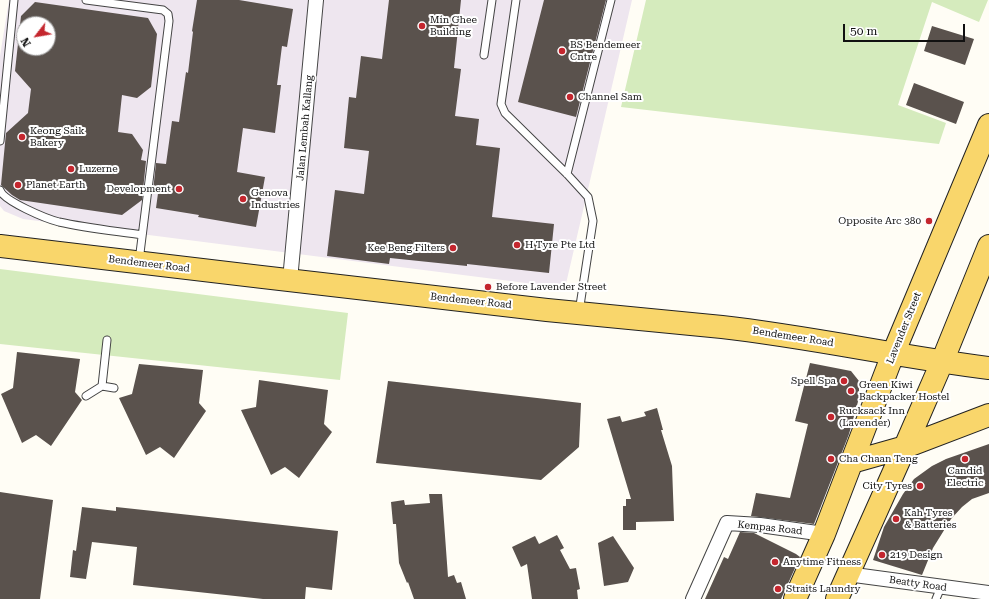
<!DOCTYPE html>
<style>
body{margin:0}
#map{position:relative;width:989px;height:599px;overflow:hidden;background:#fffdf5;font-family:"Roboto Serif",serif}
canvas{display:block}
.north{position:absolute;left:16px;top:16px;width:40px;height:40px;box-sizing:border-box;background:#fff;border:1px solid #a0a0a0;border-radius:50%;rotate:239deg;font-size:11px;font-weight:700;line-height:16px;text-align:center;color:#111}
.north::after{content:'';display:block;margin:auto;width:14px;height:18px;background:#c4262e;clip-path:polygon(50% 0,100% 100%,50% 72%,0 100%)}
.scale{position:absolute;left:843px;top:24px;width:122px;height:18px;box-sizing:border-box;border:2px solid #111;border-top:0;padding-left:5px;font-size:12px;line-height:14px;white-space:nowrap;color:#111;-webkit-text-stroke:3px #fff;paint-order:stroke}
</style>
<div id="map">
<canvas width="989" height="599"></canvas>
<div class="north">N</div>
<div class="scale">50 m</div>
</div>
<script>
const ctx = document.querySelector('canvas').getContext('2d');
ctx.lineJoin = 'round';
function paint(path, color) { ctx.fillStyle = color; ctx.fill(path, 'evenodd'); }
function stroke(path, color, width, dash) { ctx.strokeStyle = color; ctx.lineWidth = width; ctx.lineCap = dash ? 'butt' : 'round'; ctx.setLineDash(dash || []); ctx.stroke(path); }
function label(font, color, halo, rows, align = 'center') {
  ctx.font = font + ' "Roboto Serif",serif'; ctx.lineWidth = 4; ctx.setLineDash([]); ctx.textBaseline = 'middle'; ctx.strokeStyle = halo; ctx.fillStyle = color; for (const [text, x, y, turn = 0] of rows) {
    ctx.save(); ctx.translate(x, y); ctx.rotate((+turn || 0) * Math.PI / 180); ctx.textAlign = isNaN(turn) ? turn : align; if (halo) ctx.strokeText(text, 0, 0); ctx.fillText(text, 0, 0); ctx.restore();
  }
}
paint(new Path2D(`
 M9,0H632L565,288L23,219L4,211L0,206V56ZM24,24H48V48H24Z`), '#eee6ef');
paint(new Path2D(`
 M646,0H988L979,22L932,2L898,105L946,123L939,144L621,107Z
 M0,269L348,313L340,380L0,344Z`), '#d5ebbd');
paint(new Path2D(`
 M197,0H239L293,9L287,47L282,46L277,85H281L275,133L243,128L237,172L265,177L256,227L198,217L199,215L156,208L159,186L153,191L156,163L166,164L172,121L179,122L186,72L188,73L193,32L192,31Z
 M389,0H461L454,68L461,69L455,116L479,119L476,145L500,148L492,217L554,224L549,273L467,264V266L390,258L389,264L327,256L335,190L364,194L369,151L344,148L349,97L356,98L361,56L382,59Z
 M544,0H606L576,117L518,102Z
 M35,2L148,18L157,34L151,87L137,98L122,95L118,132L132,134L143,150L141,160L146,161L142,200L122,215L20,200L12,195L1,185L6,133L28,113L31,89L15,71L21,16ZM24,24H48V48H24Z
 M932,26L974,39L965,65L924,51Z
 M914,83L964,102L956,124L906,105Z
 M17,352L80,359L75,392L82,400L51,446L36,435L22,443L1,394L13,388Z
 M810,363L851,371L859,381V398L849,434L814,524L751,516L756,493L790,498L808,424L795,421Z
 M139,364L203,370L199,403L206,411L174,458L160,447L146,455L119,398L132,394Z
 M259,380L328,390L324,424L332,432L299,478L285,467L271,475L241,410L256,407Z
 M388,381L581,403L579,447L541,480L376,463Z
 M657,408L663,430H661L672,466L674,521L636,522V530H623V506H626V499H631L607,419L620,416L622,422L646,416L644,412Z
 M989,444V493L972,499L962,507L951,519L933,548L922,575L873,560L884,527L903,494L914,479L932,466L946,459Z
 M0,492L53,500L40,599H0Z
 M429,494H442L448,577L454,575L457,583L461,582L466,599H414L408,582L407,583L399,563L396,524H393L391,502L404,500L405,505L430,503Z
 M82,507L116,511V507L338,531L332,590L306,587L305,599H263L133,585L137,547L92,542L86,579L70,577L73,550L76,551Z
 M740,532L754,533L796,554L800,557L781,599H705L724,557L728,559Z
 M557,535L564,548L560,550L570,569L576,568L580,589L577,590L578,599H532L527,564L521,567L512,547L535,536L539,544Z
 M613,536L634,568L628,582L604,586L598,543Z`), '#5a524d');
const service = new Path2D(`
 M86,0L163,10L168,14L169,21L139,261
 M516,0L501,104L505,113L567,174L588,197L593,221L579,312
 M484,55L492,0
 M0,141L14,0
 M567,174L611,0
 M0,190C3,201 47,219 59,222C86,228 115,231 142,235
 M102,386L114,388
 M86,396L102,386L107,340
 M936,599L941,587`);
const minor = new Path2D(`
 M290,280L316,0
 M847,574L989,593
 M693,599L727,523L760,525L824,534`);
const primary = new Path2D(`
 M0,246C182,267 365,290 547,310C605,316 664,321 722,327C811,337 900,357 989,368
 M852,462L905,447L989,415
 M795,599L824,534L893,354L989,125
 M837,599L905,447L942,362L989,246`);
stroke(service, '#444', 9);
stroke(minor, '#444', 16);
stroke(primary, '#222', 24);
stroke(service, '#fff', 7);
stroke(minor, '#fff', 14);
stroke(primary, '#f9d66b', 22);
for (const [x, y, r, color] of [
 [422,26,4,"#c4262e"],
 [562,51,4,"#c4262e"],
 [570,97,4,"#c4262e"],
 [22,137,4,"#c4262e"],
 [71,169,4,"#c4262e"],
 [18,185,4,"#c4262e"],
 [179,189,4,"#c4262e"],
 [243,199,4,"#c4262e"],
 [929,221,4,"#c4262e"],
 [517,245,4,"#c4262e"],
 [453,248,4,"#c4262e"],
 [488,287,4,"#c4262e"],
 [844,381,4,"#c4262e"],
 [851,391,4,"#c4262e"],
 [831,417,4,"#c4262e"],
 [831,459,4,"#c4262e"],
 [965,459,4,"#c4262e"],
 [920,486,4,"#c4262e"],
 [896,519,4,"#c4262e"],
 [882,555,4,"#c4262e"],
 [775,562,4,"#c4262e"],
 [778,589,4,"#c4262e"]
]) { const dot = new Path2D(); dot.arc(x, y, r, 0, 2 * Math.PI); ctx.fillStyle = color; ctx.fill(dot); stroke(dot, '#fff', 1.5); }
label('10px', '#111', '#fff', [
 ["Min Ghee",430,20],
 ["Building",430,32],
 ["BS Bendemeer",570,45],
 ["Cntre",570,57],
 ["Channel Sam",578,97],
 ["Keong Saik",30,131],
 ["Bakery",30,143],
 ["Luzerne",79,169],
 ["Planet Earth",26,185],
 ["Development",171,189,"right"],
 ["Genova",251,193],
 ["Industries",251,205],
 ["Opposite Arc 380",921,221,"right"],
 ["H Tyre Pte Ltd",525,245],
 ["Kee Beng Filters",445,248,"right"],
 ["Before Lavender Street",496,287],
 ["Spell Spa",836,381,"right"],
 ["Green Kiwi",859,385],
 ["Backpacker Hostel",859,397],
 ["Rucksack Inn",839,411],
 ["(Lavender)",839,423],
 ["Cha Chaan Teng",839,459],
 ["Candid",965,471,"center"],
 ["Electric",965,483,"center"],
 ["City Tyres",912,486,"right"],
 ["Kah Tyres",904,513],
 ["& Batteries",904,525],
 ["219 Design",890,555],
 ["Anytime Fitness",783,562],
 ["Straits Laundry",786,589]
], 'left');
label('10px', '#111', '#fff', [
 ["Jalan Lembah Kallang",305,128,-85],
 ["Bendemeer Road",149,264,7],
 ["Bendemeer Road",471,301,6],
 ["Lavender Street",904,328,-68],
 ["Bendemeer Road",793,337,9],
 ["Kempas Road",770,528,6],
 ["Beatty Road",918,584,8]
]);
</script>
